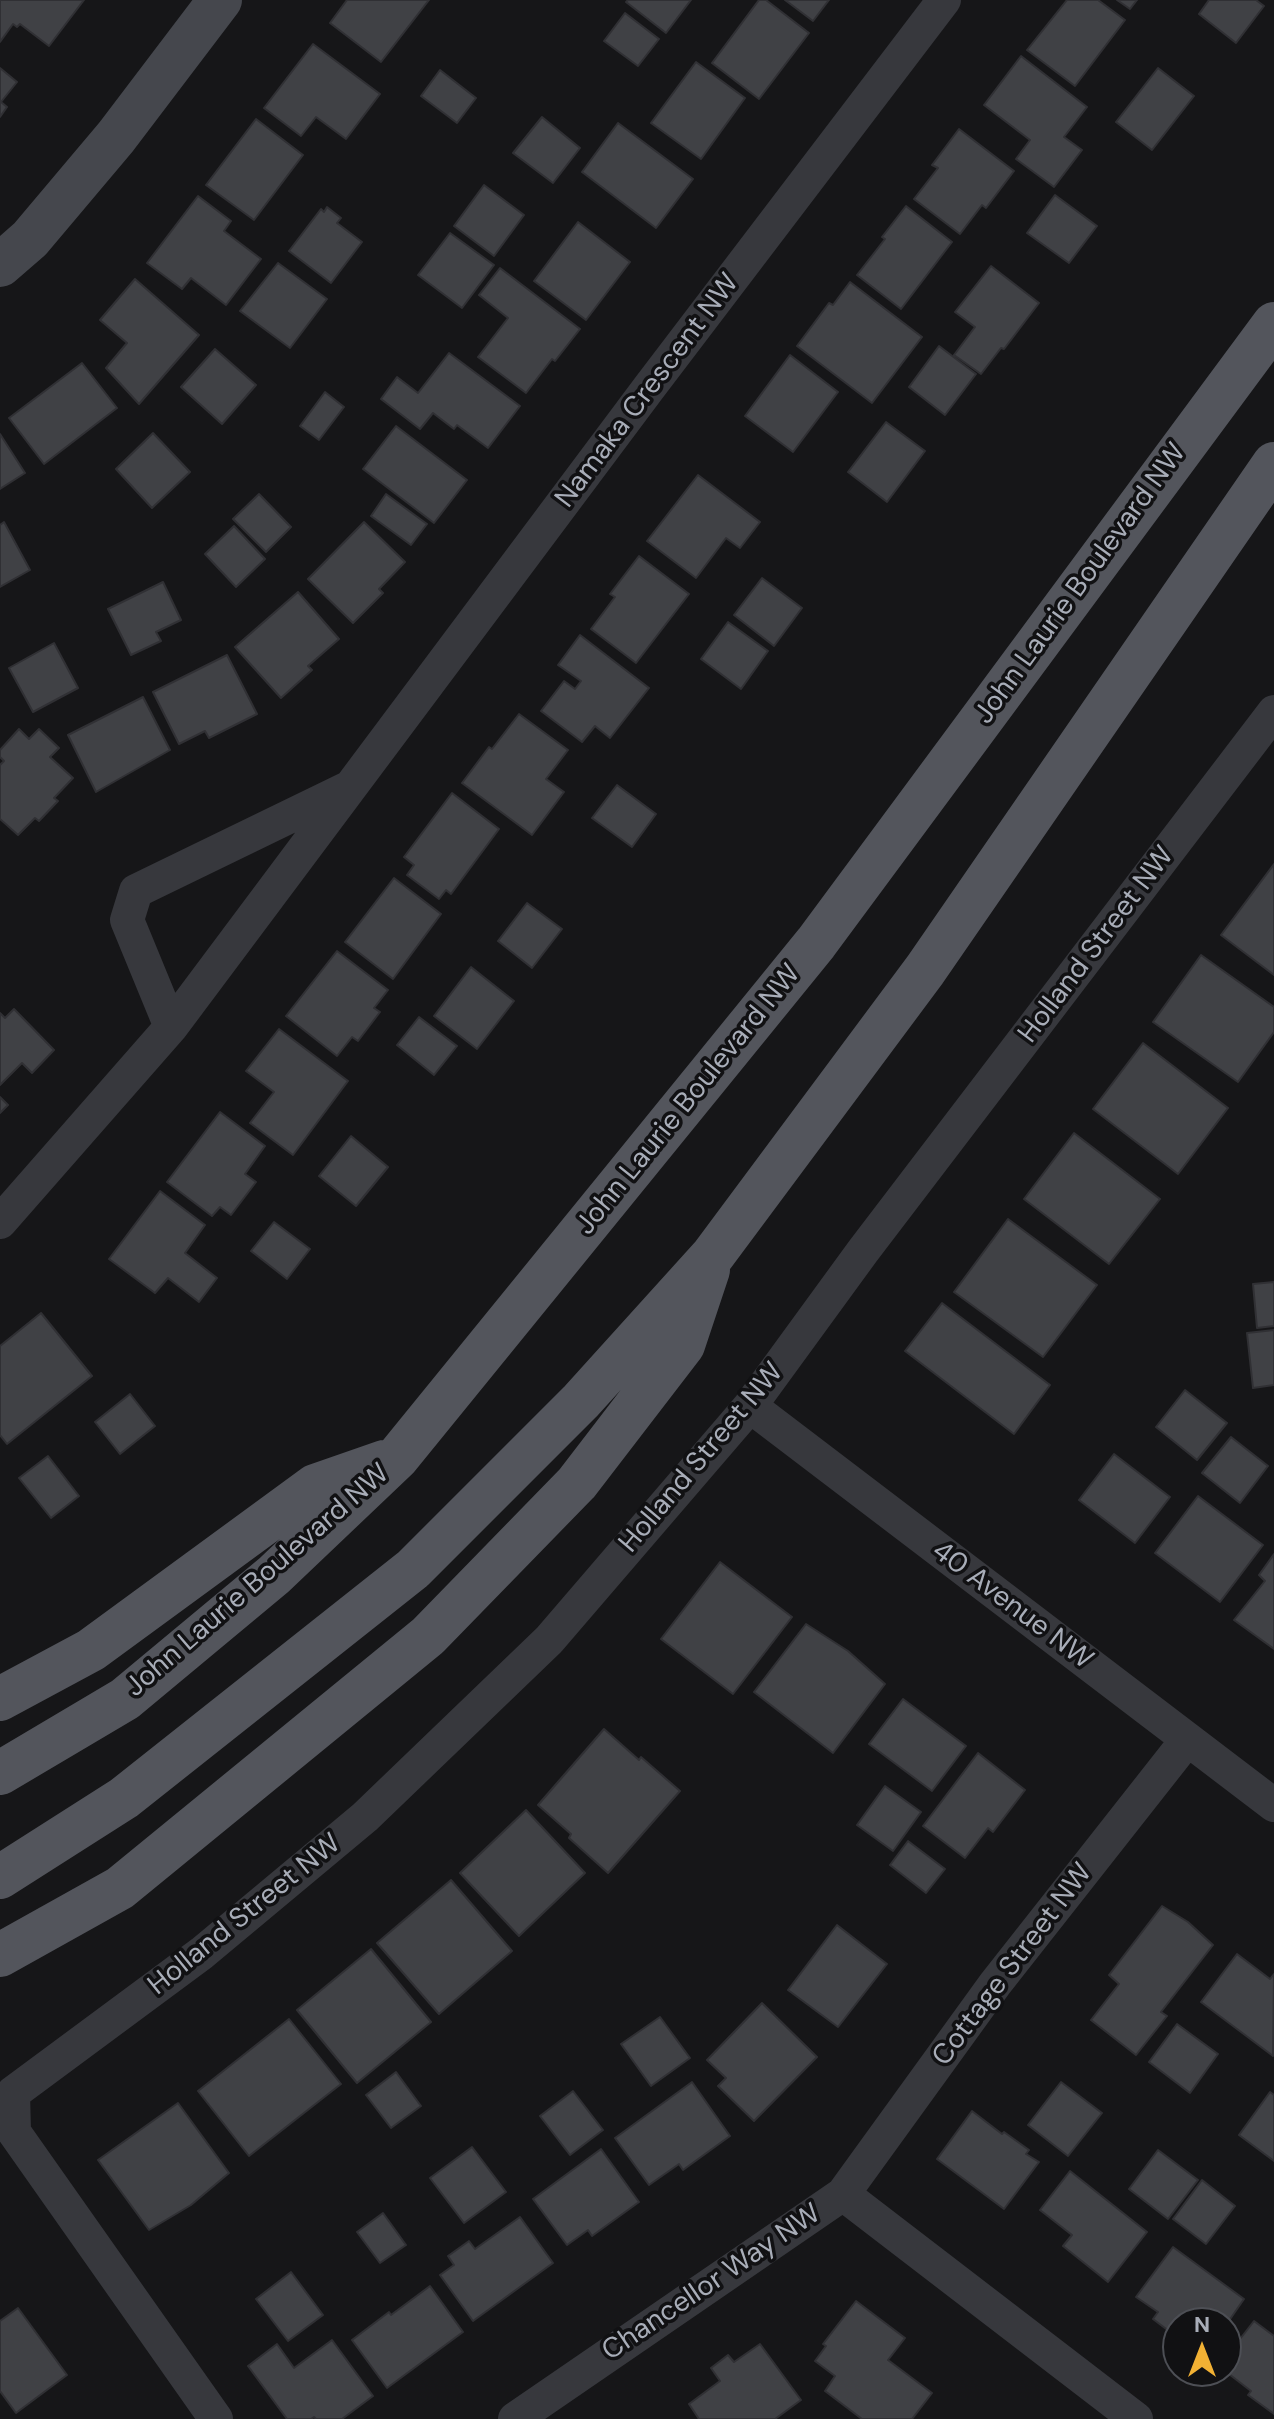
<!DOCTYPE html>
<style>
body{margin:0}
#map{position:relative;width:1274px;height:2419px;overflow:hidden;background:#161618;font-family:"DM Sans",sans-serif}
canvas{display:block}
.north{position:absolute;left:1162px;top:2307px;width:80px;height:80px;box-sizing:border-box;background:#111113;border:2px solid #4d4f55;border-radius:50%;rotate:0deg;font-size:22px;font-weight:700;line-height:32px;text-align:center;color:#a8adb8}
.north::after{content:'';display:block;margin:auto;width:28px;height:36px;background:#f2b134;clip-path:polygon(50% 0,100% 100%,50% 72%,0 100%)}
</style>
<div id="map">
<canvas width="1274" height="2419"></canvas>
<div class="north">N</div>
</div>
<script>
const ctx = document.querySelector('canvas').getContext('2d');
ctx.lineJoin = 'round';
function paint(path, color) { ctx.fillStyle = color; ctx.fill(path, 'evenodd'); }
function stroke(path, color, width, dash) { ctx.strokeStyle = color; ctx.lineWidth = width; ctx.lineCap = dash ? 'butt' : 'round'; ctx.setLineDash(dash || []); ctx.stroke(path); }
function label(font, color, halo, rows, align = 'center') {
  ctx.font = font + ' "DM Sans",sans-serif'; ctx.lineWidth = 7; ctx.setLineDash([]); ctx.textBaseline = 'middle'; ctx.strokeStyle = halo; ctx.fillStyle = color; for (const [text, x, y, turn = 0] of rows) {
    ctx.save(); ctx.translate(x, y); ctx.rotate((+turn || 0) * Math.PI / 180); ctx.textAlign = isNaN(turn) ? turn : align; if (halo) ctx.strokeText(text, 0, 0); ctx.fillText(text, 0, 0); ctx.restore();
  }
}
const building = new Path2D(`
 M0,0H84L49,46L20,24L17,27L13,24L0,42Z
 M347,0H429L381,62L330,23Z
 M628,0H691L666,33L626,2Z
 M759,0H766L809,33L759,99L712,63Z
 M785,0H829L813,21Z
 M1067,0H1098L1125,20L1075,86L1027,50Z
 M1117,0H1137L1130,9Z
 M1209,0H1256L1264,6L1236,43L1199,14Z
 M625,13L659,39L638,66L604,41Z
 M313,44L380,94L346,139L316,117L301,136L264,108Z
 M1021,56L1087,107L1064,137L1082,150L1054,187L1016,159L1030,140L984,105Z
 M696,62L745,98L701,159L651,123Z
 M0,68L17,82L1,102L7,107L0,117Z
 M1158,68L1194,96L1152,150L1116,122Z
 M440,70L476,98L457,123L421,96Z
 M542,117L580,148L553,183L513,153Z
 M256,119L303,155L254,220L206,185Z
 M618,123L693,179L656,228L582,172Z
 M959,129L1014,171L986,208L982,205L960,234L914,199L938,168L932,165Z
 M484,185L524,215L494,256L454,226Z
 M1055,195L1097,226L1069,263L1027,233Z
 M198,196L231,221L224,231L261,259L226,305L191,278L182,289L147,263Z
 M906,206L952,242L901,309L857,275L885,239L882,237Z
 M327,207L341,218L337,223L362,242L331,283L289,251L321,209L324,212Z
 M578,222L630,262L586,320L534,281Z
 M450,233L494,265L462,308L418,275Z
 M278,263L327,299L290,348L240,311Z
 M991,266L1039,303L1004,349L1001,348L981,374L954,355L975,327L955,312Z
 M500,268L580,329L555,361L552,359L526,393L478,357L508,318L479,295Z
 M135,279L199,335L139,404L106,368L127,343L100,320Z
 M850,282L922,337L872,403L797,346L829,303L833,305Z
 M939,346L976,374L945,415L909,387Z
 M215,349L256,385L222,424L181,387Z
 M449,353L520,406L488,448L457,425L454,429L433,413L420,429L381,399L397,377L418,393Z
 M790,355L838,392L793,452L745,416Z
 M82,363L117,408L44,464L9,418Z
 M325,392L344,407L319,440L300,426Z
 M886,422L925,451L887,502L848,472Z
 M396,426L467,480L434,523L363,469Z
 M153,433L190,472L152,508L116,469Z
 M0,434L25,473L0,489Z
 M698,475L760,522L740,548L726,538L696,578L647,541Z
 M259,494L291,527L266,552L233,519Z
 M386,494L427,524L411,545L371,516Z
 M4,522L30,570L0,587V525Z
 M364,522L405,562L379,589L383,593L353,623L308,579Z
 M234,526L265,559L236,587L205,554Z
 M639,556L689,594L636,663L591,629L615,597L610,594Z
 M762,578L802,608L774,646L734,615Z
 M163,582L181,620L156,632L161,641L131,655L108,609Z
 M298,592L339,639L308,666L312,670L281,698L235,647Z
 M728,622L768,651L741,689L701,659Z
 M580,635L649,688L610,738L595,726L582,742L541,711L564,681L575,689L581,681L558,665Z
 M54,643L78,688L33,712L9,668Z
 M227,655L257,714L209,738L205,731L179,744L153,692Z
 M143,697L170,750L96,792L68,735Z
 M519,714L568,750L546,779L564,792L532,835L462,783L489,747L492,749Z
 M19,729L29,739L39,729L59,748L50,757L73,778L54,798L58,801L39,821L35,818L18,835L0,819V765L4,761L0,757V750Z
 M617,785L656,814L632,847L592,818Z
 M452,793L499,829L451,894L446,890L439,899L407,875L414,865L404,857Z
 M1274,864V975L1221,935Z
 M394,878L441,914L393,979L345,942Z
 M527,903L562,929L532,968L498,941Z
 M337,951L388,990L374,1008L380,1012L358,1041L352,1037L337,1056L286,1016Z
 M1201,955L1274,1007V1032L1238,1082L1153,1022Z
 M471,967L514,1001L477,1049L434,1016Z
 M14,1009L54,1050L32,1073L22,1063L0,1085V1013L5,1018Z
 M419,1017L457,1046L434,1075L397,1045Z
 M279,1029L348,1081L293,1155L250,1123L274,1092L246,1071Z
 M1143,1043L1228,1108L1178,1174L1093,1109Z
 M0,1097L8,1105L0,1113Z
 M220,1112L265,1146L245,1174L256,1182L231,1215L220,1207L212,1216L167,1182Z
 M1074,1133L1160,1199L1109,1264L1024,1199Z
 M351,1136L388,1167L356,1206L319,1176Z
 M160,1191L205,1225L185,1253L217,1278L199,1302L168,1278L155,1293L109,1259Z
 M1008,1219L1097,1285L1043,1357L954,1292Z
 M274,1222L310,1249L287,1279L251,1251Z
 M1274,1282V1326L1257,1328L1253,1284Z
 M942,1303L1050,1385L1014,1434L905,1351Z
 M41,1313L92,1376L7,1444L0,1435V1346Z
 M1274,1330V1385L1253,1388L1247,1333Z
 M1185,1390L1227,1423L1197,1460L1156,1427Z
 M130,1394L155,1426L120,1454L95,1422Z
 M1231,1437L1268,1466L1240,1503L1202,1473Z
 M1114,1454L1170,1497L1135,1543L1079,1500Z
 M48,1456L79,1496L51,1518L19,1478Z
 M1198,1496L1263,1545L1220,1602L1155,1553Z
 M1274,1554V1649L1234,1620L1265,1581L1259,1575Z
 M720,1562L792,1617L733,1694L661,1639Z
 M806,1624L848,1651L885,1684L833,1753L754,1692Z
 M903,1699L966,1746L932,1791L869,1744Z
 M604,1729L639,1760L641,1757L680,1791L608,1873L569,1838L571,1834L538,1805Z
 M978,1753L1025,1790L993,1832L988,1828L965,1858L923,1826Z
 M885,1786L921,1812L893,1851L857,1825Z
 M526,1810L585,1873L519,1936L460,1873Z
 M908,1841L945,1869L926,1893L890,1865Z
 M451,1880L512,1951L439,2014L377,1943Z
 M1162,1906L1188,1922L1213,1945L1161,2012L1167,2016L1136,2055L1091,2020L1119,1984L1109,1975Z
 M837,1925L887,1964L838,2027L788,1990Z
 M371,1949L431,2022L357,2083L297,2010Z
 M1237,1954L1270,1979L1274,1974L1273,2056L1201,2002Z
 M762,2003L817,2057L754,2121L718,2086L726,2078L707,2060Z
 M660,2017L690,2058L651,2086L621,2044Z
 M289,2019L341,2084L249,2156L198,2091Z
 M1177,2024L1218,2054L1190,2093L1149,2062Z
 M396,2072L421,2106L391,2128L366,2095Z
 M692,2082L730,2136L683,2170L679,2164L649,2185L615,2138Z
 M1061,2082L1102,2113L1068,2156L1028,2125Z
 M573,2091L603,2130L570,2155L540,2116Z
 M1270,2092L1274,2095V2161L1239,2135Z
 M178,2103L229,2173L191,2205L149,2230L98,2160Z
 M972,2111L1002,2134L1004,2132L1029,2150L1026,2154L1039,2162L1004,2209L937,2159Z
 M472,2147L506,2192L464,2223L430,2178Z
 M601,2149L639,2202L592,2236L588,2230L567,2245L533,2199Z
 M1158,2150L1198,2180L1168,2219L1129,2189Z
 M1070,2171L1147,2232L1108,2282L1063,2246L1072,2235L1040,2210Z
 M1202,2180L1235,2206L1206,2244L1173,2219Z
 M383,2213L406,2245L380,2263L357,2232Z
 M520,2217L553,2263L473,2321L440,2275L454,2265L448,2256L469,2241L475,2249Z
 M1173,2247L1244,2299L1226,2325L1178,2323V2338L1153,2319L1158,2312L1136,2297Z
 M291,2272L323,2315L288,2341L256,2299Z
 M430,2286L463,2332L387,2388L352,2340L389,2312L391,2315Z
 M856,2301L905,2338L888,2360L932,2393L912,2419H862L825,2391L835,2376L815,2361L826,2346L823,2344Z
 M18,2308L67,2375L16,2413L0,2391V2321Z
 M1254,2321L1274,2336V2414L1248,2395L1251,2391L1225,2371L1226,2357Z
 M332,2340L373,2396L342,2419H316L314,2417L311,2419H287L248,2366L277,2344L294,2368Z
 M760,2344L801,2400L775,2419H699L689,2404L720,2381L711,2368L728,2355L734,2362Z`);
paint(building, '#404145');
stroke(building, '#303034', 2);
stroke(new Path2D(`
 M171,1027L127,920L136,891L346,789
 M0,1222L171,1027L648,389L944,0
 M750,1406L1274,1805
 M843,2194L995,1984L1187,1740
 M216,2419L14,2132L13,2093L202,1953L365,1817L549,1640L750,1406L863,1251L1274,712
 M515,2419L843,2194L1136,2419`), '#37383d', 34);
stroke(new Path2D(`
 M0,265L30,239L116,137L220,0`), '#45474d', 44);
stroke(new Path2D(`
 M0,1699L91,1650L315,1486L384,1462
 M0,1773L125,1699L274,1575L397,1458L816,943L1274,324
 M0,1877L124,1798L413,1569L581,1401L713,1255L925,970L1274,464
 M0,1955L120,1888L428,1636L577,1483L683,1345L708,1270`), '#53555c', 44);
label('28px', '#a8adb8', '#111113', [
 ["Namaka Crescent NW",648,391,-53],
 ["John Laurie Boulevard NW",1081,584,-54],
 ["Holland Street NW",1097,945,-53],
 ["John Laurie Boulevard NW",689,1100,-51],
 ["Holland Street NW",702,1458,-50],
 ["John Laurie Boulevard NW",258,1581,-41],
 ["40 Avenue NW",1012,1606,37],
 ["Holland Street NW",245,1915,-39],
 ["Cottage Street NW",1013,1965,-53],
 ["Chancellor Way NW",712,2283,-34]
]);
</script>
